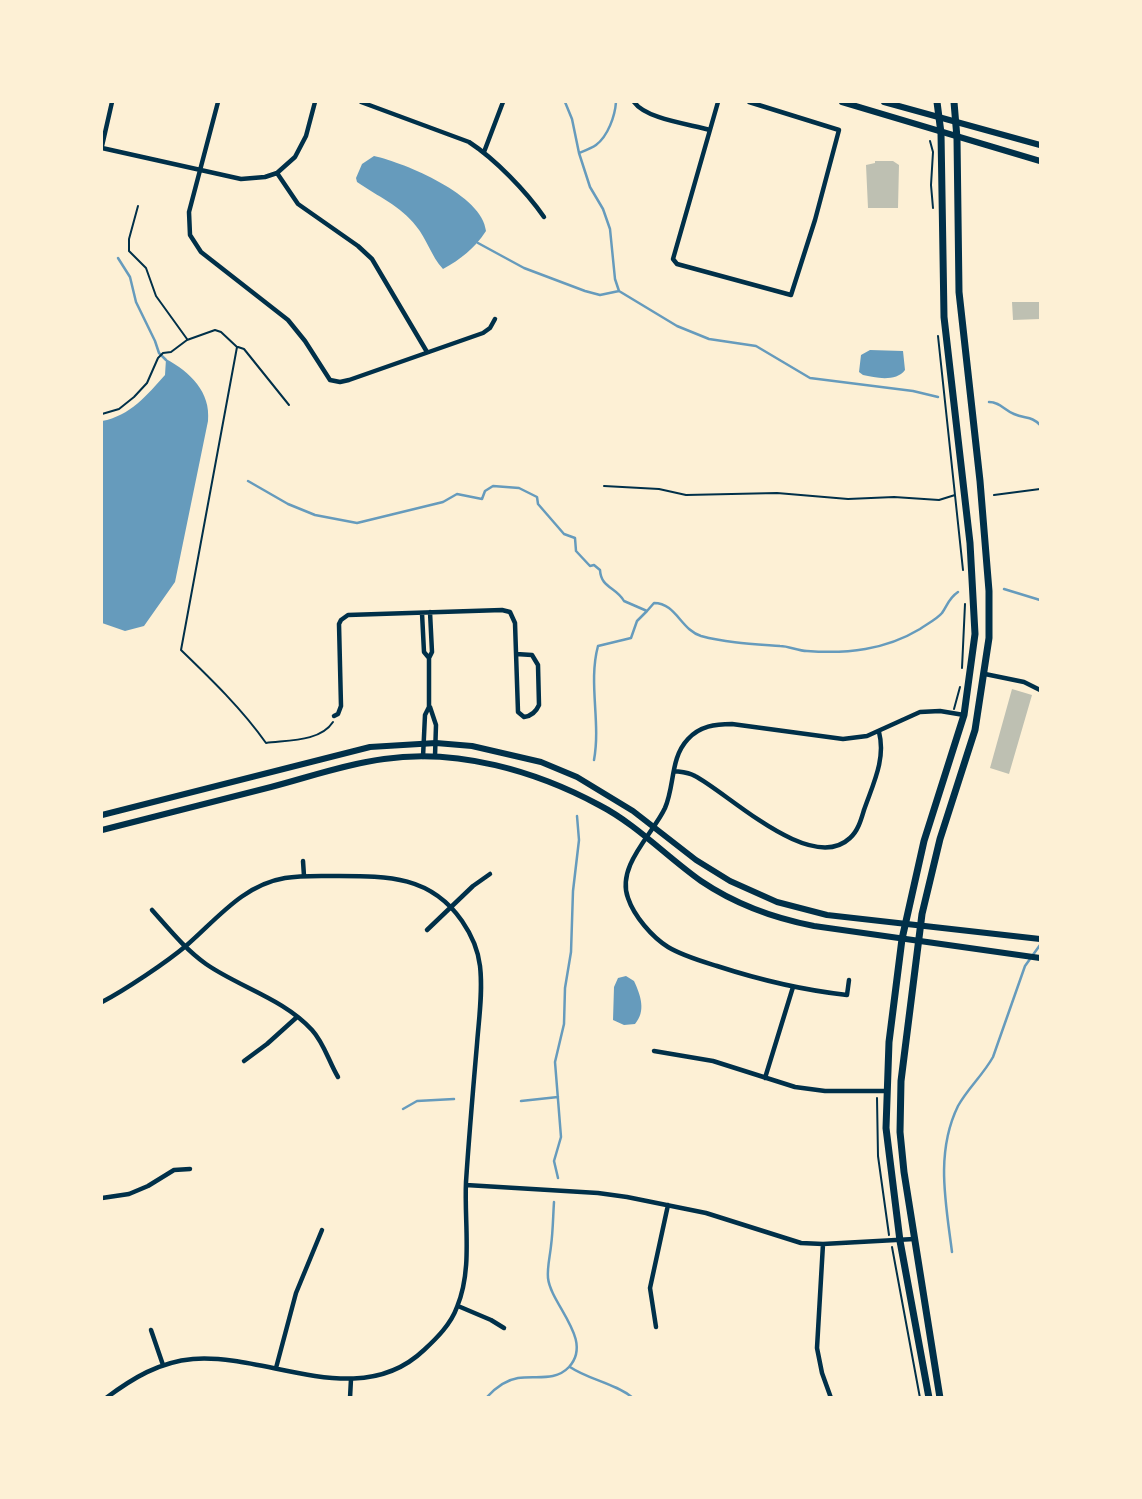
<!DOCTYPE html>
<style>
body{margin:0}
#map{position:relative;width:1142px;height:1499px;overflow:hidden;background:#fdf0d5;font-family:Figtree,sans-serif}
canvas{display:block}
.frame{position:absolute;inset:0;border:103px solid #fdf0d5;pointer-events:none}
</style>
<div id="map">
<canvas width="1142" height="1499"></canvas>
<div class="frame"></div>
</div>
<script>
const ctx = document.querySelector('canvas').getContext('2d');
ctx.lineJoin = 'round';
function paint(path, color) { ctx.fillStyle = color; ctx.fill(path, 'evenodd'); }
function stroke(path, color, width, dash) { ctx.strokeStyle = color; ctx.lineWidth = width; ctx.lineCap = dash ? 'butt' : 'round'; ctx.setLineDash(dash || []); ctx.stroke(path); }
paint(new Path2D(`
 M374,156C405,163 483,195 486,231C474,249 461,259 443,269C431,256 427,239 416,226C401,206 377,196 357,182L356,178L362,164Z
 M870,350L903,351L905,370C896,382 876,378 863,375L859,372L861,355Z
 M166,359C190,372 211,392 208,421L175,582L144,626L125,631L102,623V421C130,416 147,395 165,375Z
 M626,976L634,981C641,996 646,1011 635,1024L624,1025L613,1020L614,987L618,978Z`), '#669bbc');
stroke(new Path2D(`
 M565,102L572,119L579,153L590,187L603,209L610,229L615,279L619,291L677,326L709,339L756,346L810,378L913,391L938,397
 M579,153C584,151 592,148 596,145C608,136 615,116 616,102
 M478,243L524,268L585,291L600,295L619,291
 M118,258L130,277L136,302L155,341L159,353L166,360
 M989,402C1000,402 1004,410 1014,414C1025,419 1032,416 1040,425
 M248,481L288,504L315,515L357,523L443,502L457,494L482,499L485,491L493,486L519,488L537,497L538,504L564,534L575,538L576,551L590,566L594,565L600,570C601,588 616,587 624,601L647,611L654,603C676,603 681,630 701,636C727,643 753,644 780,646C789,646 798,651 807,651C847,654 885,650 920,629C927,624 937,619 942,613C948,604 949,598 958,592
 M1004,589L1040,600
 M594,760C601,722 588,683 598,646L631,638L637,621L647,611
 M521,1101L558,1097
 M403,1109L417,1101L454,1099
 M558,1178L554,1161L561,1137L555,1062L564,1024L565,988L571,952L573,891L579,840L577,816
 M952,1252C946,1204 935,1153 958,1106C968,1088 983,1075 993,1057L1025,966L1040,945
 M570,1367C589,1380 615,1383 633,1398
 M486,1398C495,1388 505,1380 518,1378C535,1375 555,1382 569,1367C594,1340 551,1305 548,1278C547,1268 550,1256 551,1246C553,1231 553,1217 554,1202`), '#669bbc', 2.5);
paint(new Path2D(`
 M875,161H893L899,165L898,208H868L866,165L875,163Z
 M1012,302H1040V319L1013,320Z
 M1012,689L1032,695L1009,774L990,768Z`), '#bec0b2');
stroke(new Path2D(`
 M930,141L933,152L931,185L933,208
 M138,206L129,239V251L146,268L156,296L187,339
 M938,336L963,570
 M238,347L244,349L289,405
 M102,414L119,409L134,397L147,383L158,358L163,353L171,352L187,340L215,330L221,332L237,347L181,650C211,679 242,709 266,743C287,740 320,742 333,722
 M604,486L659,489L686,495L777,493L848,499L894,497L939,500L955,495
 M994,495L1040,489
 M962,668L965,604
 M954,709L960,687
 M877,1098L878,1156L889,1235
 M892,1247L920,1398`), '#003049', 2);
stroke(new Path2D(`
 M218,102L189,212L190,235L201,252L288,320L305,341L330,380L340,382L349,380L483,333L490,328L495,319
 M361,102L469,142C495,159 526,191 544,217
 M634,102C646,119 689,124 710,130
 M718,102L673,259L677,264L791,295L815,220L839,130L749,102
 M102,146L112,102
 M102,148L241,179L265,177L277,173L295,157L306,136L315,102
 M484,152L503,102
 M277,173L298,204L358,246L372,259L427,352
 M422,613L424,652L429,658
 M985,674L1024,682L1040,690
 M430,707L436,725L435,756
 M334,716L338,714L341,706L339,624L341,620L348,615L502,610L510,612L515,623L518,712L524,717C532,716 536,712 539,705L538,665L532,655L516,654
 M423,757L425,715L429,707V658L432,652L430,612
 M674,771C681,772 688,772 695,776C728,793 811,875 850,838C858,831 861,820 864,810C873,784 886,759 879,732
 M303,861L304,876
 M152,910C169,929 185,949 206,964C239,987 284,999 312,1030C324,1043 329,1062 338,1077
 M427,930L473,886L490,874
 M849,980L847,995C802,990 760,980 717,966C701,961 683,956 668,947C652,937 634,916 628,898C616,866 653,834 665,808C675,785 670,758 688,739C700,726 715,724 732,724L843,739L867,736L920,712L940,711L964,715
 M102,1002C125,990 167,962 187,945C217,919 243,885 285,878C302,875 321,876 339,876C388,876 431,876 462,921C471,934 478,949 480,966C483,991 479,1018 477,1044C473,1090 469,1136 466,1182C464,1222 473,1269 457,1307C451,1324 437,1338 424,1350C359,1412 268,1353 193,1359C159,1362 133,1378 106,1398
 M654,1051L713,1061L795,1087L825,1091H886
 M244,1061L267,1044L297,1017
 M765,1078L793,987
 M466,1185L598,1193L627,1197L706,1213L801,1243L823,1244L914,1239
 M102,1198L129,1194L148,1186L174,1170L190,1169
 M823,1244L817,1348L822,1373L831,1398
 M458,1306L491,1320L504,1328
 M656,1327L650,1288L668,1205
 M151,1330L163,1365
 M276,1368L296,1293L322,1230
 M350,1398L351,1379`), '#003049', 4.5);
stroke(new Path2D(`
 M842,102L1040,161
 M884,102L1040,145
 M102,815L370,747L436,743L472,746L541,762L577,777L633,811L696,860L730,881L777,902L827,915L1040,939
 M102,830C158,816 215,801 271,787C309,777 346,764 384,759C457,748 536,771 599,805C636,824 667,857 701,881C735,904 773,918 814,926L1040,958`), '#003049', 6);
stroke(new Path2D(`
 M929,1398L900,1241L886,1128L889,1042L902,939L924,841L964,715L975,634L970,543L944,317L941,133L937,102
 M940,1398L904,1172L900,1132L901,1081L922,914L940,839L975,730L989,638V591L980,481L959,292L957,138L954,102`), '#003049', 7);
</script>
